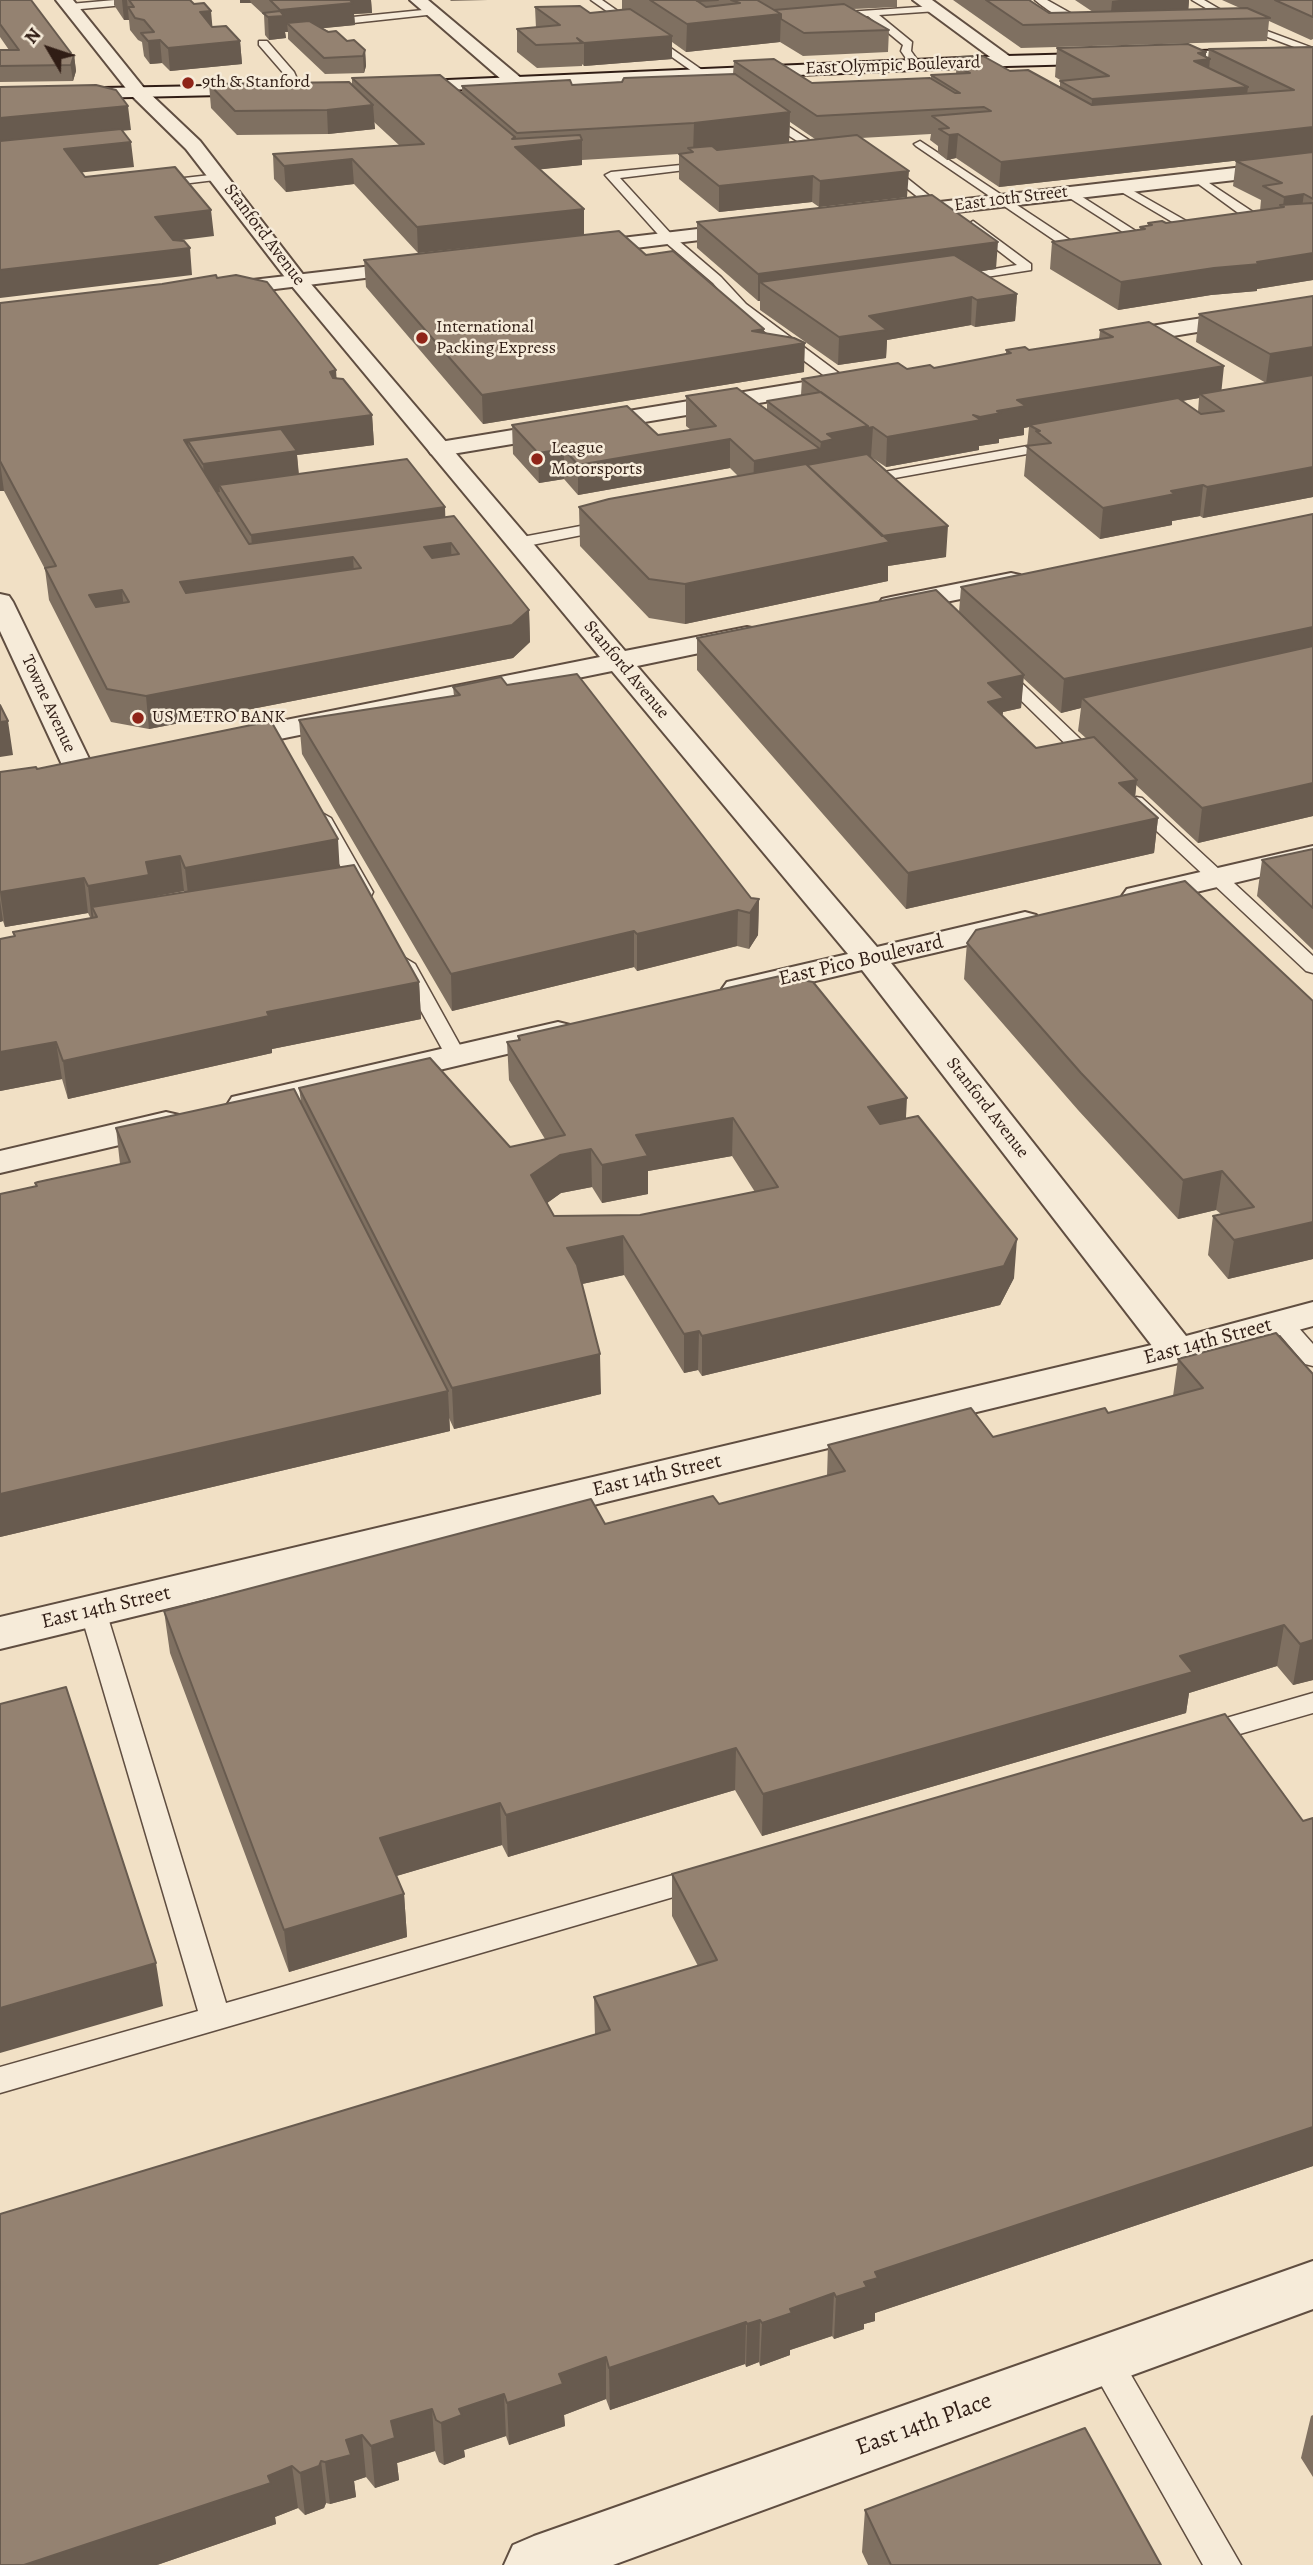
<!DOCTYPE html>
<style>
body{margin:0}
#map{position:relative;width:1313px;height:2565px;overflow:hidden;background:#f1e0c5;font-family:Alegreya,serif}
canvas{display:block}
.north{position:absolute;left:14px;top:14px;width:70px;height:70px;-webkit-text-stroke:5px #f6ebd9;paint-order:stroke;rotate:309deg;font-size:19px;font-weight:700;line-height:28px;text-align:center;color:#301d15}
.north::after{content:'';display:block;margin:auto;width:24px;height:32px;background:#301d15;clip-path:polygon(50% 0,100% 100%,50% 72%,0 100%)}
</style>
<div id="map">
<canvas width="1313" height="2565"></canvas>
<div class="north">N</div>
</div>
<script>
const ctx = document.querySelector('canvas').getContext('2d');
ctx.lineJoin = 'round';
function stroke(path, color, width, dash) { ctx.strokeStyle = color; ctx.lineWidth = width; ctx.lineCap = dash ? 'butt' : 'round'; ctx.setLineDash(dash || []); ctx.stroke(path); }
function paint(path, color) { ctx.fillStyle = color; ctx.fill(path, 'evenodd'); }
function label(font, color, halo, rows, align = 'center') {
  ctx.font = font + ' Alegreya,serif'; ctx.lineWidth = 5; ctx.setLineDash([]); ctx.textBaseline = 'middle'; ctx.strokeStyle = halo; ctx.fillStyle = color; for (const [text, x, y, turn = 0] of rows) {
    ctx.save(); ctx.translate(x, y); ctx.rotate((+turn || 0) * Math.PI / 180); ctx.textAlign = isNaN(turn) ? turn : align; if (halo) ctx.strokeText(text, 0, 0); ctx.fillText(text, 0, 0); ctx.restore();
  }
}
const service = new Path2D(`
 M115,0H151L146,3L70,10L65,7L70,4Z
 M591,0H602L725,86L716,88Z
 M1035,0H1047L1081,19L1095,23C1079,32 1048,11 1035,0Z
 M1192,0H1204L1240,21L1313,48V54L1233,24Z
 M934,6L937,7V11L879,15L912,42L911,51L921,65L916,68L912,67L901,51L903,45L868,16L832,19L827,16L832,13Z
 M433,9L438,12L436,14L353,23L348,20L353,17Z
 M259,41H267L294,72L302,90L301,92H293L285,75L259,45Z
 M760,113H768L818,146L808,148L760,117Z
 M920,141L1082,248L1089,247L1095,251L1089,255H1076L916,146L914,144Z
 M880,163H888L942,206V210H934L880,167Z
 M681,165L685,166V170L620,178L673,236L721,277L746,304L848,380V386H838L736,310L713,283L665,242L605,175L611,172Z
 M219,174L223,175V179L158,187L152,184L158,181Z
 M1197,175L1256,214V220L1186,230L1113,187L1123,185L1188,222L1241,215L1193,180L1191,178Z
 M1065,191H1073L1156,244L1150,248H1140V243L1065,195Z
 M973,221L1031,264V270L954,282V276L1017,265L969,228L967,225Z
 M1055,441L1060,442V448L862,484L855,480L862,476Z
 M607,521L615,526L612,529L517,548L509,543L517,538Z
 M1000,666L1006,668L1100,758L1103,762L1100,766H1088L994,674L992,671Z
 M1136,797L1142,798L1313,956V973L1306,971L1130,806L1127,802Z
 M322,813L331,818L373,892L371,896H357L355,892L313,818Z
 M405,958L415,964L466,1056L463,1060H449L446,1056L395,964Z
 M1281,1315L1289,1317L1313,1344V1366L1305,1364L1269,1322L1273,1317Z
 M93,1602L102,1605L106,1611L226,2003L701,1867L711,1870L715,1878L711,1886L701,1889L0,2093V2067L198,2011L80,1611L84,1605Z
 M1313,1693V1713L1205,1744L1195,1741L1191,1734L1195,1727Z
 M1104,2345L1116,2349L1241,2565H1203L1087,2360L1092,2349Z`);
const minor = new Path2D(`
 M410,0H428L521,78L524,82L521,86H509Z
 M913,0H932L1016,61L1013,65H1001Z
 M1313,159V171L896,219L889,217L886,213L889,209L896,207Z
 M749,223L756,225L759,229L756,233L579,255L572,253L569,249L572,245L579,243Z
 M415,261L422,263L425,267L422,271L218,296L210,295L207,290L210,285L218,284Z
 M1313,301V313L1112,346L1104,344L1101,339L1104,334L1112,332Z
 M853,374L861,376L864,381L861,386L440,456L431,454L428,449L431,444L440,442Z
 M0,594L9,596L13,602L94,769L89,775L79,778L69,775L64,769L0,631Z
 M1177,1339L1191,1342L1197,1351L1191,1360L0,1649V1617Z
 M1313,2261V2309L613,2565H504L513,2545L534,2536Z`);
const tertiary = new Path2D(`
 M56,0H73L144,88L200,141L305,277L625,651L747,627L757,629L761,635L757,641L637,666L877,947L1025,912L1036,915L1041,922L1036,929L891,963L1186,1336L1313,1302V1326L1177,1363L1163,1360L862,970L739,999L727,996L722,989L727,982L848,954L612,671L226,750L216,747L211,741L216,735L226,732L600,657L291,285L186,149L132,96Z
 M1011,573L1020,575L1024,581L1020,587L891,613L882,611L878,605L882,599L891,597Z
 M1313,846V864L1138,906L1127,903L1122,896L1127,889Z
 M558,1022L570,1025L575,1032L570,1039L245,1116L232,1113L227,1105L232,1097Z
 M166,1112L179,1115L184,1123L179,1131L0,1173V1151Z`);
const secondary = new Path2D(`
 M1313,48V58L1007,66L401,92L392,87L401,82L1007,56Z
 M260,85L269,90L266,94L0,100V90Z`);
stroke(service, '#604e41', 3);
stroke(minor, '#604e41', 4);
stroke(tertiary, '#604e41', 4);
stroke(secondary, '#301d15', 4);
paint(service, '#f6ebd9');
paint(minor, '#f6ebd9');
paint(tertiary, '#f6ebd9');
paint(secondary, '#f6ebd9');
paint(new Path2D(`
 M0,0L71,53V55H74L76,71L73,81L0,82V50H9L0,37Z
 M114,0H190L213,27L240,41L242,64L170,71L162,63L150,64L144,56L142,42L138,40L130,30L129,20H124L114,5Z
 M240,0H371L372,13L354,14L355,25L323,28L365,50L366,66L364,73L325,74L288,39V32H285L286,38L269,40L265,35L264,15L251,3H240Z
 M450,0H488L451,1Z
 M622,0H897V7L853,9L889,30L888,52L803,56L780,42L686,52L672,42V59L584,66L582,64V66L537,68L517,52V29L536,28L535,7L590,13L624,10L622,9Z
 M953,0H1029L1049,13L1093,12L1075,0H1189L1188,9L1240,8L1222,0H1313V39L1311,40L1269,21L1267,41L1021,48Z
 M1313,47V152L999,187L956,158L947,160L938,153V146L930,140L931,134L861,138L907,197L819,207L812,202L719,212L679,179V154L582,160V165L540,169L584,209V235L418,253L354,184L286,192L274,179L273,154L400,146L374,122L375,129L328,134L237,135L211,108L209,84L352,85V78L462,93V86L572,85L733,74L734,61L812,83L931,79V75L956,74L957,57L1010,71L1060,87V81H1062L1055,77L1057,48L1206,57L1208,58L1209,49ZM790,122L815,139L789,142Z
 M1313,152V280L1257,289V291L1211,295L1118,310L1050,269L1052,242L1140,230V227L1148,226V223H1166L1260,211L1261,200L1233,186L1236,161Z
 M697,222L996,269L980,271L1017,294L1015,321L975,327L971,325L887,340L886,358L838,365L760,310V301H758L697,248Z
 M646,255L764,333L804,372L483,424L366,287L364,260Z
 M217,278L337,378L372,415L374,445L297,455L299,474L445,507V517L529,610L530,642L513,658L149,729L111,722L49,600L45,569L4,491H0V303Z
 M1313,296L1266,383L1196,342L1199,314Z
 M1100,330L1221,390L1313,375V497L1203,518L1200,516L1172,521V525L1100,539L1024,476L1029,427L1024,428V435L999,439V443L979,446V450L886,467L871,457H870L946,557L888,566V581L685,624L649,618L580,546L579,507L738,476L730,468L578,495L564,479L539,483L513,454L512,425L658,435L691,430L686,426V396L767,410V401L801,395L802,379L907,369L934,368L1006,354V350H1029L1099,340ZM1199,398L1198,412L1182,401Z
 M1313,514V816L1198,843L1136,785L1135,797L1158,818L1154,853L906,909L697,670V638L959,612L961,587ZM1023,678L1061,713L1081,708L1078,731L1087,739L1036,748L1002,715L1003,712L1021,708Z
 M507,685L751,898L759,899L758,935L749,949L737,946L637,971L634,967L452,1011L302,754L299,720L454,696L453,687Z
 M37,769L340,867L419,982L421,1019L272,1049V1053L68,1099L62,1079L0,1091V939L14,936L13,932L91,919L88,913L5,927L3,921L0,922V772ZM184,891V892L151,897Z
 M1313,849V950L1257,896L1262,860Z
 M976,930L1313,1259L1228,1279L1208,1255L1213,1216L1221,1214L1216,1210L1178,1219L1078,1110L964,979L967,943Z
 M518,1036L906,1118L1014,1278L1000,1305L702,1376L698,1370L684,1373L624,1275L582,1284L601,1394L454,1429L449,1418L450,1431L0,1537V1194L36,1187L35,1183L120,1164L116,1128L301,1102L299,1088L510,1147L545,1139L509,1080L507,1042L518,1040ZM732,1156L755,1192L640,1215L554,1216L547,1203L561,1193L592,1187L602,1203L648,1194V1171Z
 M1276,1333L1313,1680L1293,1685L1277,1666L1189,1693L1186,1713L762,1836L735,1790L508,1857L502,1845L396,1876L404,1894L407,1937L289,1972L170,1653L164,1611L605,1524L719,1504L827,1476L828,1445L993,1437L1108,1413L1173,1396L1178,1359Z
 M1313,1818V2166L875,2313V2321L864,2324V2329L834,2339L832,2336L790,2350V2355L760,2366L759,2362L746,2367L745,2364L610,2410L606,2399L564,2415L565,2426L509,2445L506,2436L464,2450L465,2457L444,2465L439,2462L435,2451L397,2463L399,2480L375,2488L366,2477L354,2481L356,2497L330,2504L326,2503L324,2508L305,2515L298,2508L275,2517L276,2524L157,2565L595,2034L594,1997L698,1966L672,1916V1874L1303,1821Z
 M1313,2415V2477L1301,2458L1311,2416Z
 M865,2510L1161,2565H868L862,2552Z`), '#7f7061');
paint(new Path2D(`
 M122,0H127L129,20H124Z
 M240,0H250L251,3H240Z
 M343,0H371L372,13L354,14L355,25L296,31L287,23L288,32H285L286,38L269,40L268,17L281,16L280,10Z
 M1119,0H1189L1188,17L1110,23L1112,1Z
 M211,11L213,33L200,12Z
 M781,14L780,42L686,52L687,24Z
 M672,36V59L584,66V43Z
 M160,40L162,63L150,64L148,41Z
 M240,41L242,64L170,71L168,48Z
 M365,50L366,66L364,73L363,56Z
 M1206,52V60L1210,59L1207,88L1194,61L1198,53Z
 M71,53L72,61L74,55L76,71L73,81L69,55Z
 M1248,87L1244,117L1090,129L1092,99Z
 M373,105L375,129L328,134L327,110Z
 M128,106L131,130L0,143V118Z
 M790,112L789,142L693,153L694,123Z
 M1313,127V152L999,187L1001,162Z
 M958,134L956,158L947,160L949,135Z
 M582,140V165L516,172L515,147Z
 M131,142L134,167L67,174L64,149Z
 M352,159L354,184L286,192L284,166Z
 M909,171L907,197L819,207L820,181Z
 M813,176L812,202L719,212V186Z
 M1304,194L1300,220L1283,207L1284,197Z
 M584,209V235L418,253L417,227Z
 M211,210L214,236L158,243L155,217Z
 M998,242L996,269L783,298L760,282V301H758V274Z
 M190,248L192,275L0,298V270Z
 M1313,253V280L1257,289V291L1211,295L1118,310L1121,282Z
 M1017,294L1015,321L975,327L977,300Z
 M972,297L971,325L887,340L886,358L838,365L839,337L869,316Z
 M764,329L763,350L805,343L804,372L483,424L482,395L752,331Z
 M1313,347V375L1266,383L1270,354Z
 M1224,366L1221,395L1200,394L1199,398L1031,427L1029,425V427L1024,428V435L999,439V443L979,446V450L886,467L887,437L980,420V417L997,411L1017,400Z
 M336,370L338,399L330,372Z
 M372,415L374,445L297,455L299,481L219,485L220,492L206,494L203,464L188,441L191,469L184,440Z
 M868,426L873,427L871,457L753,491L754,461L820,449L821,442L827,434Z
 M730,439V468L578,495V465Z
 M564,449V479L539,483L538,453Z
 M0,462L4,491H0Z
 M1313,467V497L1203,518L1207,487Z
 M1203,485L1200,516L1172,521V525L1100,539L1103,508L1171,491Z
 M445,507L446,538L254,566L251,535Z
 M948,526L946,557L888,566V581L685,624V584L875,537Z
 M451,543L452,574L425,578L424,547Z
 M353,557L355,588L183,614L180,582Z
 M122,590L125,622L93,628L89,595Z
 M529,610L530,642L513,658L149,729L146,696Z
 M1313,627V659L1082,698L1081,708L1061,713L1064,679Z
 M1024,675L1021,708L1003,712L1001,731L986,735L988,683Z
 M8,721L13,755L0,757V722Z
 M1137,780L1133,814L1119,783Z
 M1313,783V816L1198,843L1202,808Z
 M1158,818L1154,853L906,909L908,873Z
 M338,839L340,874L189,903L185,868Z
 M180,856L184,891L151,897L153,911L97,917L92,907L94,922H92L88,886L146,862Z
 M84,878L88,913L5,927L0,892Z
 M759,899L758,935L749,949L750,913Z
 M0,900L3,921L0,922Z
 M738,910L737,946L637,971V934Z
 M634,931V967L452,1011L451,974Z
 M419,982L421,1019L272,1049V1053L68,1099L63,1061L267,1012Z
 M56,1042L62,1079L0,1091V1052Z
 M907,1098L905,1136L866,1145L868,1107Z
 M733,1118L732,1156L648,1171V1194L602,1203V1165L636,1135Z
 M591,1149L592,1187L561,1193L532,1214L531,1175L560,1155Z
 M1222,1171L1216,1210L1178,1219L1183,1180Z
 M1313,1222V1259L1228,1279L1234,1240Z
 M623,1236L624,1275L568,1287L567,1248Z
 M1017,1239L1014,1278L1000,1305L702,1376V1336Z
 M699,1331L698,1370L684,1373V1334Z
 M600,1354L601,1394L454,1429L452,1388Z
 M448,1391L450,1431L0,1537V1494Z
 M1284,1625L1277,1666L1189,1693L1186,1713L762,1836L763,1794L1180,1656Z
 M1313,1640V1680L1293,1685L1300,1644Z
 M736,1748L735,1790L508,1857L506,1815Z
 M500,1803L502,1845L383,1880L380,1838Z
 M404,1894L407,1937L289,1972L284,1930Z
 M156,1963L163,2006L0,2053V2008Z
 M1313,2127V2166L875,2313V2321L864,2324V2329L834,2339L836,2297L864,2282L875,2272Z
 M834,2293L832,2336L790,2350V2355L760,2366L762,2323L790,2309Z
 M760,2320L759,2362L746,2367L747,2324Z
 M746,2322L745,2364L610,2410L609,2368Z
 M606,2357V2399L564,2415L565,2426L509,2445L507,2403L559,2374Z
 M504,2394L506,2436L464,2450L465,2457L444,2465L441,2423L459,2409Z
 M432,2409L435,2451L397,2463L399,2480L375,2488L371,2446L391,2421Z
 M362,2435L366,2477L354,2481L356,2497L330,2504L325,2462L346,2440Z
 M321,2461L326,2503L324,2508L305,2515L300,2473Z
 M292,2466L298,2508L275,2517L276,2524L157,2565H24L268,2476Z`), '#685b4f');
const building = new Path2D(`
 M0,0H31L71,53L69,55H74L71,65L0,66V50H19L0,24Z
 M129,0H190L194,4L204,3L211,11L200,12L212,27L226,26L240,41L168,48L160,40L148,41L141,33L154,32L144,20L135,18L128,7H134Z
 M270,0H350L353,3L280,10Z
 M650,0H696L706,7L740,3L731,0H757L781,14L687,24Z
 M696,0H718L697,1Z
 M986,0H1029L1049,13L1247,8L1270,18L1023,25Z
 M1275,0H1313V17Z
 M844,4L889,30L804,33L781,19V14L774,10Z
 M580,6L590,13L630,9L672,36L584,43L577,38L582,43L536,45L517,29L560,25L535,7Z
 M280,11L284,16L268,17L263,13Z
 M309,21L328,32L336,31L347,41L354,40L365,50L363,56L324,58L287,23Z
 M1188,44L1206,52L1198,53L1210,59L1194,61L1248,87L1092,99L1060,81L1109,76L1057,48Z
 M1313,47V127L1001,162L958,134L949,135L939,129L949,128L932,116L991,111L984,107L817,116L734,61L774,59L812,83L930,78L955,93H960L931,75L970,73L962,69L971,65L957,57L983,56L1010,71L1028,70L1092,105L1294,90L1209,49Z
 M735,74L790,112L694,123L517,133L462,86L570,80L572,85L622,82L624,78Z
 M440,75L515,137L512,139L580,135L582,140L515,147L584,209L417,227L352,159L284,166L273,154L424,144L352,78Z
 M349,82L373,105L327,110L235,111L209,84Z
 M96,85L116,90L128,106L0,118V87Z
 M121,129L131,142L64,149L85,177L175,167L211,210L155,217L173,240L184,241L190,248L0,270V141Z
 M857,135L909,171L820,181L813,176L719,186L679,154L693,152L688,148L712,146L717,150Z
 M1313,152V199L1304,194L1284,197L1263,186L1282,183L1236,161Z
 M932,195L998,242L758,274L697,222Z
 M1313,203V253L1257,262L1260,264L1214,268L1121,282L1052,242L1145,229L1140,227L1152,225L1148,223L1162,221L1166,223L1284,207L1280,205Z
 M619,231L646,255L673,251L764,329L752,331L794,338L805,343L482,395L364,260Z
 M954,255L1017,294L977,300L972,297L869,316L887,330L839,337L760,282Z
 M216,275L217,278L236,275L267,282L336,370L330,372L333,378L343,379L372,415L184,440L249,544L454,516L529,610L512,625L146,696L107,689L45,568L56,566L0,461V303L162,284ZM451,543L459,554L432,558L424,547ZM353,557L361,568L186,593L180,582ZM122,590L129,602L96,607L89,595Z
 M1313,296V347L1270,354L1199,314Z
 M1149,322L1224,366L1017,400L1026,406L997,411L1001,413L980,417L973,415L981,420L887,437L873,427L868,428V426L802,379L898,363L907,369L930,365L934,368L1011,353L1006,350L1025,347L1029,350L1113,337L1100,330Z
 M1313,375V467L1207,487L1203,485L1171,491L1175,494L1103,508L1026,446L1051,443L1036,431H1040L1029,425L1178,398L1201,414L1224,411L1200,394Z
 M737,388L820,449L754,461L730,439L578,465L564,449L538,453L512,425L627,406L658,435L716,426L686,396Z
 M821,392L868,426L827,434L834,439L821,442L767,401Z
 M281,429L297,451L203,464L188,441Z
 M867,454L948,526L882,536L807,465Z
 M407,459L445,507L251,535L219,485Z
 M806,464L890,542L685,584L649,579L579,507L609,499Z
 M1313,514V627L1064,679L961,587Z
 M936,590L1024,675L988,683L1004,698L988,702L1036,748L1094,737L1137,780L1119,783L1158,818L908,873L697,638Z
 M1313,646V783L1202,808L1082,698Z
 M577,674L751,898L759,899L750,913L738,910L637,934L634,931L451,974L299,720L460,695L453,687L501,677L507,685Z
 M0,705L8,721L0,722Z
 M271,721L338,839L185,868L180,856L146,862L149,875L88,886L84,878L0,892V772L36,767L37,769Z
 M1313,849V908L1262,860Z
 M354,865L419,982L267,1012L269,1016L63,1061L56,1042L0,1052V939L15,936L13,932L97,917L92,907Z
 M1185,881L1313,1001V1222L1234,1240L1213,1216L1254,1207L1222,1171L1183,1180L1081,1073L967,943L976,930Z
 M780,976L813,982L907,1098L868,1107L880,1124L918,1116L1017,1239L1004,1266L702,1336L699,1331L684,1334L623,1236L567,1248L577,1265L600,1354L452,1388L299,1088L430,1058L510,1147L565,1135L507,1042L520,1040L518,1036ZM733,1118L778,1187L640,1215L554,1216L531,1175L560,1155L591,1149L602,1165L648,1156L636,1135Z
 M294,1089L448,1391L0,1494V1194L37,1186L35,1183L38,1182L130,1162L116,1128Z
 M1276,1333L1313,1374V1640L1300,1644L1284,1625L1180,1656L1193,1672L763,1794L736,1748L506,1815L500,1803L380,1838L404,1894L284,1930L164,1611L591,1499L605,1524L713,1496L719,1504L845,1471L828,1445L971,1408L993,1437L1105,1408L1108,1413L1203,1388L1178,1359Z
 M66,1687L156,1963L0,2008V1704Z
 M1225,1714L1303,1821L1313,1818V2127L875,2272L878,2278L864,2282L867,2287L836,2297L834,2293L790,2309L792,2313L762,2323L760,2320L747,2324L746,2322L609,2368L606,2357L559,2374L563,2384L507,2403L504,2394L459,2409L462,2415L441,2423L436,2420L432,2409L391,2421L395,2438L371,2446L362,2435L346,2440L351,2455L325,2462L321,2461L319,2466L300,2473L292,2466L268,2476L271,2483L24,2565H0V2214L610,2030L594,1997L717,1960L672,1874Z
 M1085,2428L1161,2565H891L865,2510Z`);
paint(building, '#948271');
stroke(building, '#685b4f', 2);
for (const [x, y, r, color] of [
 [188,83,7,"#8f2418"],
 [422,338,7,"#8f2418"],
 [537,459,7,"#8f2418"],
 [138,718,7,"#8f2418"]
]) { const dot = new Path2D(); dot.arc(x, y, r, 0, 2 * Math.PI); ctx.fillStyle = color; ctx.fill(dot); stroke(dot, '#f6ebd9', 2.5); }
label('18px', '#301d15', '#f6ebd9', [
 ["East Olympic Boulevard",893,66,-2],
 ["East 10th Street",1011,199,-7],
 ["Stanford Avenue",264,235,53],
 ["Stanford Avenue",626,670,50],
 ["Towne Avenue",48,704,65],
 ["Stanford Avenue",987,1108,52]
]);
label('18px', '#301d15', '#f6ebd9', [
 ["9th & Stanford",202,83],
 ["International",436,328],
 ["Packing Express",436,349],
 ["League",551,449],
 ["Motorsports",551,470],
 ["US METRO BANK",152,718]
], 'left');
label('21px', '#301d15', '#f6ebd9', [
 ["East Pico Boulevard",861,961,-13],
 ["East 14th Street",1208,1342,-15],
 ["East 14th Street",657,1476,-13],
 ["East 14th Street",106,1608,-13]
]);
label('24px', '#301d15', '#f6ebd9', [
 ["East 14th Place",924,2425,-20]
]);
</script>
